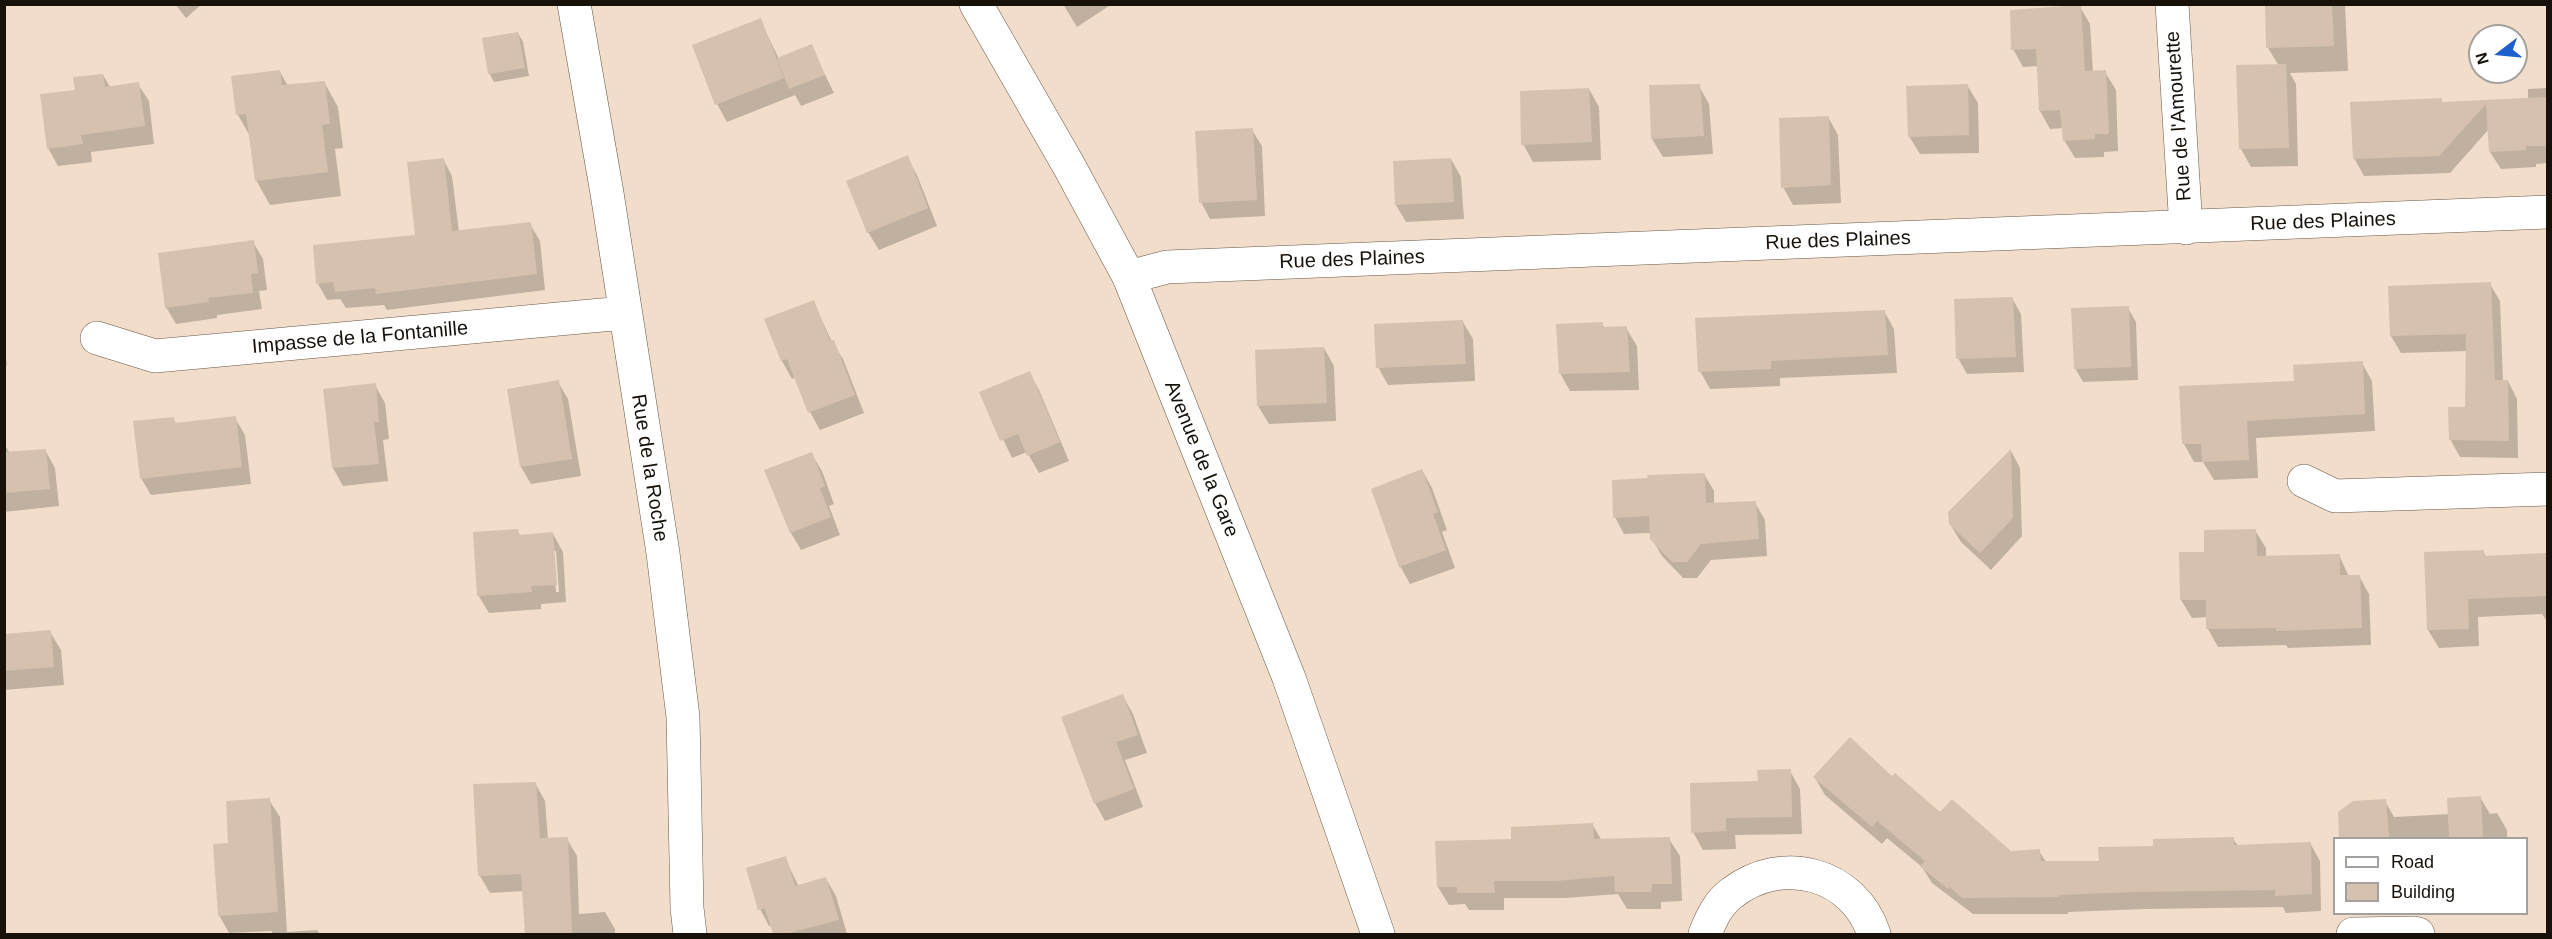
<!DOCTYPE html>
<style>
body{margin:0}
#map{position:relative;width:2552px;height:939px;overflow:hidden;background:#f1ddc9;font-family:Helvetica,sans-serif}
canvas{display:block}
.frame{position:absolute;inset:0;border:6px solid #18110a;pointer-events:none}
.legend{position:absolute;left:2333px;top:837px;width:195px;height:78px;box-sizing:border-box;background:#fff;border:2px solid #a3a09d;margin:0;padding:8px 10px;list-style:none;font-size:18px;color:#18110a}
.legend li{display:flex;align-items:center;gap:12px;height:30px}
.legend b{width:30px;border:2px solid #a3a09d}
.north{position:absolute;left:2468px;top:24px;width:60px;height:60px;box-sizing:border-box;background:#fff;border:2px solid #a3a09d;border-radius:50%;rotate:254deg;font-size:16px;font-weight:700;line-height:24px;text-align:center;color:#18110a}
.north::after{content:'';display:block;margin:auto;width:21px;height:27px;background:#1d5fcb;clip-path:polygon(50% 0,100% 100%,50% 72%,0 100%)}
</style>
<div id="map">
<canvas width="2552" height="939"></canvas>
<div class="frame"></div>
<ul class="legend">
<li><b style="height:8px;background:#fff"></b>Road</li>
<li><b style="height:16px;background:#d5c1ae"></b>Building</li>
</ul>
<div class="north">N</div>
</div>
<script>
const ctx = document.querySelector('canvas').getContext('2d');
ctx.lineJoin = 'round';
function paint(path, color) { ctx.fillStyle = color; ctx.fill(path, 'evenodd'); }
function stroke(path, color, width, dash) { ctx.strokeStyle = color; ctx.lineWidth = width; ctx.lineCap = dash ? 'butt' : 'round'; ctx.setLineDash(dash || []); ctx.stroke(path); }
function label(font, color, halo, rows, align = 'center') {
  ctx.font = font + ' Helvetica,sans-serif'; ctx.lineWidth = 4.5; ctx.setLineDash([]); ctx.textBaseline = 'middle'; ctx.strokeStyle = halo; ctx.fillStyle = color; for (const [text, x, y, turn = 0] of rows) {
    ctx.save(); ctx.translate(x, y); ctx.rotate((+turn || 0) * Math.PI / 180); ctx.textAlign = isNaN(turn) ? turn : align; if (halo) ctx.strokeText(text, 0, 0); ctx.fillText(text, 0, 0); ctx.restore();
  }
}
paint(new Path2D(`
 M175,4H202L186,18Z
 M1063,4H1112L1077,27Z
 M2266,4H2345L2348,71L2290,73L2296,84L2298,166L2251,167L2241,149L2279,66L2268,48Z
 M2080,7L2090,24L2093,72H2105L2116,90L2118,151L2104,152V157L2075,158L2064,140L2063,128L2050,129L2040,111L2038,66L2023,67L2013,49Z
 M760,20L779,59L811,46L834,93L801,106L795,95L727,122L717,104Z
 M518,33L523,42L529,76L494,82L489,73Z
 M280,72L288,86L324,82L338,107L343,148L335,149L341,196L270,205L256,180L251,138L238,115L233,77Z
 M103,75L110,87L138,84L149,101L154,144L91,152L92,162L58,166L48,148L77,91Z
 M1967,85L1978,103L1979,153L1920,154L1909,136Z
 M1699,86L1709,104L1713,154L1663,157L1652,139L1651,87Z
 M2548,88V163L2536,164V167L2501,169L2490,152L2489,129L2450,173L2364,176L2354,158L2441,100L2443,103L2528,99V89Z
 M1589,89L1599,107L1601,160L1533,162L1523,144Z
 M1828,117L1838,135L1841,203L1793,205L1783,187Z
 M1252,130L1262,146L1265,216L1210,219L1201,202Z
 M907,157L917,175L937,226L879,250L868,232Z
 M443,159L452,176L459,232L530,224L540,241L545,290L387,310L384,305L346,308L340,299L327,300L318,284L417,236Z
 M1451,159L1461,177L1464,219L1406,222L1396,205Z
 M253,242L263,259L267,290L259,291L262,309L217,315V318L176,324L166,307Z
 M2490,284L2500,301L2503,381H2508L2517,399L2518,458L2460,457L2450,439L2466,408L2467,351L2401,353L2391,336Z
 M2012,298L2021,314L2024,372L1967,374L1958,358Z
 M813,301L832,342L843,359L864,413L820,430L810,412L796,377L792,379L782,361L766,320Z
 M2128,308L2136,322L2138,380L2083,382L2075,368Z
 M1884,311L1894,329L1897,373L1780,378V386L1710,389L1700,371Z
 M1463,322L1473,339L1475,381L1388,385L1378,367Z
 M1602,324L1605,328H1626L1637,346L1639,390L1570,391L1560,373Z
 M4,345L7,365H4Z
 M1324,348L1334,366L1336,421L1269,424L1258,406Z
 M2362,363L2372,381L2375,431L2256,438L2258,478L2214,480L2203,462H2194L2184,444L2181,387L2296,382Z
 M1029,372L1039,390L1069,461L1039,473L1027,452L1012,458L981,393Z
 M558,382L568,399L581,476L531,484L521,467L509,390Z
 M375,385L385,403L389,439L383,440L388,481L343,486L333,468L325,391Z
 M173,418L177,425L235,418L245,435L251,484L151,495L141,478Z
 M4,444L10,453L45,450L55,468L59,506L4,512Z
 M2011,451L2020,468L2022,536L1991,570L1961,542L1950,524Z
 M811,453L822,471L834,504L829,506L840,535L801,550L791,533L766,470Z
 M1422,470L1432,488L1447,530L1442,532L1455,568L1410,584L1400,566Z
 M1704,474L1714,491V504L1755,503L1765,520L1767,556L1711,560L1697,578H1683L1662,556L1652,539L1651,533L1624,534L1615,517Z
 M2255,530L2266,548V557L2339,555L2349,577L2359,576L2369,594L2371,645L2288,648L2286,645L2218,647L2208,629L2207,617L2192,618L2181,600L2180,554L2205,553Z
 M517,531L521,536L553,534L563,552L566,602L541,604V609L489,613L478,595ZM553,551H556L559,592H556Z
 M2483,551L2486,557L2548,555V623L2542,614L2478,617L2479,646L2439,648L2428,630Z
 M50,632L61,650L64,685L4,690V636Z
 M1123,696L1133,714L1147,753L1125,760L1143,807L1105,821L1095,803Z
 M1790,771L1800,789L1802,834L1735,835L1736,849L1703,850L1693,832L1760,783Z
 M1815,778H1892L1940,814L2011,852L2039,851L2046,862H2100L2154,847L2233,839L2238,846L2310,843L2320,861L2321,911L2286,913L2283,907L2144,909L2068,912V914H1973L1932,883L1922,867L1887,838L1882,844L1825,795Z
 M535,783L545,801L548,839H567L577,856L579,914L605,912L615,929V934H527L523,891L490,893L480,876Z
 M2480,797L2490,814L2497,813L2507,830V838H2341L2339,812L2385,801L2394,817L2450,814Z
 M269,800L280,817L287,932L317,930L320,934H264L272,933V931L229,933L219,915Z
 M1592,824L1602,841L1669,839L1680,856L1682,901L1661,902V909H1627L1618,894L1565,898H1504V910H1469L1465,904L1449,905L1438,887L1513,841Z
 M785,858L799,887L826,879L836,896L847,934H774L772,925L769,926L760,909Z`), '#0003');
paint(new Path2D(`
 M2265,4H2332L2334,46L2266,48Z
 M2081,5L2085,71L2106,70L2109,134H2095V139L2063,141L2060,110L2039,111L2036,49L2011,50L2010,10Z
 M761,18L784,78L715,105L692,45Z
 M518,32L525,68L488,74L482,38Z
 M812,44L825,75L789,89L777,58Z
 M2286,64L2289,148L2239,149L2236,65Z
 M280,70L282,85L325,81L330,124L322,125L328,172L255,181L246,114L236,115L231,76Z
 M103,74L105,87L139,82L145,126L81,135L83,144L47,149L40,94L75,90L73,77Z
 M1700,84L1704,136L1651,139L1649,85Z
 M1968,84L1969,135L1908,137L1906,86Z
 M1589,88L1592,142L1521,145L1520,91Z
 M2547,97V146H2526V150L2489,152L2486,104L2439,156L2353,159L2350,102L2442,98V102Z
 M1829,116L1831,185L1781,188L1779,118Z
 M1253,128L1257,200L1199,203L1195,131Z
 M908,155L928,208L867,233L846,181Z
 M444,158L452,231L531,222L537,274L376,294L375,288L335,292L333,282L316,284L313,245L415,235L407,162Z
 M1451,158L1454,202L1395,205L1393,161Z
 M254,240L258,273L251,274L253,293L208,298L209,302L165,308L158,253Z
 M2491,282L2495,380H2508L2509,441L2449,440L2448,407H2465L2466,334L2390,336L2388,286Z
 M2013,297L2016,357L1956,359L1954,299Z
 M814,300L830,341L834,340L855,395L808,413L787,359L781,361L764,319Z
 M2129,306L2131,367L2074,369L2071,308Z
 M1885,310L1888,355L1771,361V369L1698,372L1695,318Z
 M1463,320L1466,364L1376,368L1374,324Z
 M1603,322V327L1627,326L1630,372L1559,374L1556,324Z
 M1324,347L1327,403L1257,406L1255,350Z
 M2363,361L2365,414L2247,421L2249,460L2202,462L2201,444H2182L2179,386L2294,381L2293,365Z
 M1030,371L1060,442L1027,456L1018,434L1000,441L979,392Z
 M559,380L572,459L520,467L507,389Z
 M376,383L379,422H374L379,464L332,468L323,389Z
 M236,416L242,467L140,479L133,421L174,417L175,423Z
 M46,449L50,489L4,493V452Z
 M2011,449L2013,518L1980,553L1949,524L1948,512Z
 M812,452L825,486L820,488L831,517L790,533L764,470Z
 M1422,469L1438,512L1433,514L1446,550L1399,567L1371,489Z
 M1705,473L1706,503L1756,501L1759,539L1701,544L1687,562H1672L1650,539L1649,516L1613,518L1612,480L1648,478L1647,475Z
 M518,529L519,535L553,532L557,585L531,586L532,592L477,596L473,532Z
 M2256,529L2257,556L2340,554V575H2360L2362,628L2276,631V628L2206,629V600H2180L2179,552H2204V530Z
 M2484,550V556L2547,553V596L2468,599L2469,629L2427,630L2424,552Z
 M51,630L54,667L4,671V634Z
 M1123,694L1138,735L1116,742L1134,789L1094,804L1061,717Z
 M1850,737L1892,776L1895,773L1940,812L1952,799L2011,851L2040,849L2041,861H2099L2098,847L2153,846V839L2234,837V845L2311,842L2312,894L2275,896V890L2134,892L2059,895V897L1962,898L1950,887L1948,889L1920,866L1925,861L1877,821L1872,827L1813,777Z
 M1791,769L1792,817L1726,818V831L1691,833L1690,783L1758,781L1757,770Z
 M536,782L540,838L568,837L572,934H525L521,874L478,876L473,784Z
 M2481,796L2483,838H2449L2447,798Z
 M270,798L278,912L218,916L213,844L228,843L226,801Z
 M2386,799L2389,838H2339L2338,812L2353,801Z
 M1593,823L1594,839L1670,837L1672,884H1652L1651,892H1615L1614,876L1555,881H1494L1495,893H1457V887H1437L1435,841L1511,839V827Z
 M786,856L795,886L826,877L839,920L785,934H773L765,908L758,910L746,868Z`), '#d5c1ae');
const minor = new Path2D(`
 M574,4L607,193L663,553L683,717L687,908L690,934
 M2172,4L2186,228
 M1129,277L1167,267L2548,212
 M97,338L155,356L624,313
 M2304,481L2335,496L2548,489
 M1705,934C1711,919 1718,903 1732,893C1782,854 1854,873 1874,934
 M2353,934L2414,933L2418,934`);
const tertiary = new Path2D(`
 M976,4L1069,166L1129,277L1289,678L1378,934`);
stroke(minor, '#675646', 34);
stroke(tertiary, '#675646', 34);
stroke(minor, '#fff', 33);
stroke(tertiary, '#fff', 33);
label('20px', '#18110a', '#fff', [
 ["Rue de l'Amourette",2179,116,-94],
 ["Rue des Plaines",2323,222,-2],
 ["Rue des Plaines",1838,241,-2],
 ["Rue des Plaines",1352,260,-2],
 ["Impasse de la Fontanille",360,338,-5],
 ["Avenue de la Gare",1201,459,68],
 ["Rue de la Roche",649,468,81]
]);
</script>
